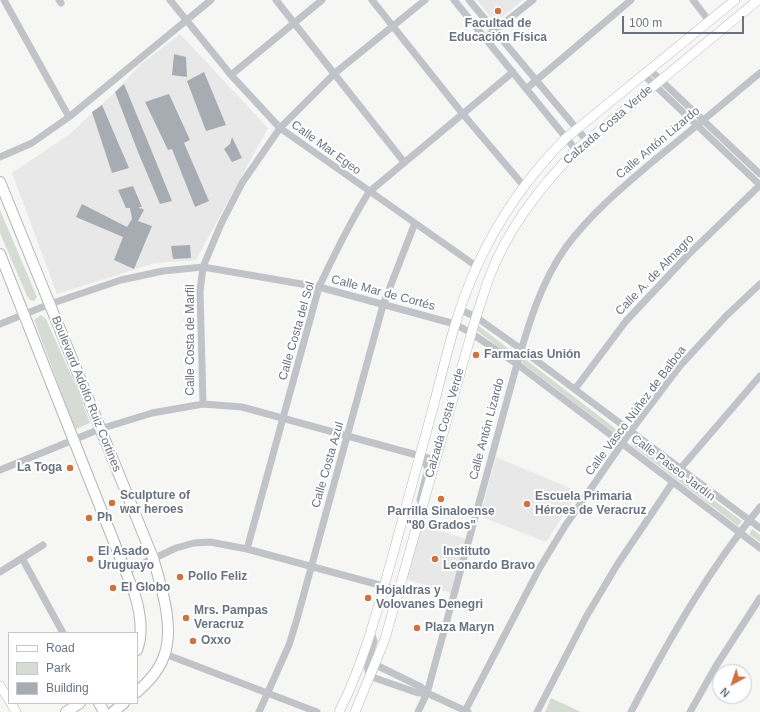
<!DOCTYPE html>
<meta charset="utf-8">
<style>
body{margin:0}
#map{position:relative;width:760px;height:712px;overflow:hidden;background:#f6f7f4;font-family:Helvetica,sans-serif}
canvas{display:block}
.legend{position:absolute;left:8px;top:632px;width:130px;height:72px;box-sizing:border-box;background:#fff;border:1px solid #c3c7cd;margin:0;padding:5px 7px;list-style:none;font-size:12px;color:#697381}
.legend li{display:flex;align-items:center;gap:8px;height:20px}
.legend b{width:20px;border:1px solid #c3c7cd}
.north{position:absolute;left:712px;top:664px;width:40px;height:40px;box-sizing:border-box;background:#fff;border:1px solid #c3c7cd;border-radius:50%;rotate:220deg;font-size:11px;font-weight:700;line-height:16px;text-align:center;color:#697381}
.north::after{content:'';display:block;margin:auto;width:14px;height:18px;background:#ce733d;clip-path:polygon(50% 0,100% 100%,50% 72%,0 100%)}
.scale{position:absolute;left:622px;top:16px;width:122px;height:18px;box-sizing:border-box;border:2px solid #697381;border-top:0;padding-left:5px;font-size:12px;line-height:14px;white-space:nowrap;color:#697381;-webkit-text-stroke:3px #fff;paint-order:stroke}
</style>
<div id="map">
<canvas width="760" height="712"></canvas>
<ul class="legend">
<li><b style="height:5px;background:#fff"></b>Road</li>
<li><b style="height:11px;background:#d6dbd4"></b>Park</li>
<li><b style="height:11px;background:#a7acb3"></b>Building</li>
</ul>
<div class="north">N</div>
<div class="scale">100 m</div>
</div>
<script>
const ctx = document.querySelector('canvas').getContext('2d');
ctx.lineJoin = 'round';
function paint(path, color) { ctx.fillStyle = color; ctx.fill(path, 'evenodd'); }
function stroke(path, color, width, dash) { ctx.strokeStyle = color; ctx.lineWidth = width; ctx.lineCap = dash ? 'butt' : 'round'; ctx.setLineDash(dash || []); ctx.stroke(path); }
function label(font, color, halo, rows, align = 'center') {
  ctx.font = font + ' Helvetica,sans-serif'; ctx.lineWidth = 4; ctx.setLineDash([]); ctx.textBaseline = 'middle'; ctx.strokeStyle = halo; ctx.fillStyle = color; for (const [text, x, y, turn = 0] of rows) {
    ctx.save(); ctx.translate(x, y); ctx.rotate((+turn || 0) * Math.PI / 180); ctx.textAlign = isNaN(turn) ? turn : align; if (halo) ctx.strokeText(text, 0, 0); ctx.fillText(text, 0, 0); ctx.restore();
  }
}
paint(new Path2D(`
 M477,0H523L495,23Z
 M180,34L268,128L196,260L155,263L57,294L12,173L70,134L115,92L140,65Z
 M496,457L579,492L546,542L480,516Z
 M417,523L469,540L454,594L402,578Z`), '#e7e8e7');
paint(new Path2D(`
 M0,210L37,297L34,301L30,300L27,296L0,233Z
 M41,315L46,319L79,393L90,423L76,429L73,423L34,320Z
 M475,326H479L509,349L510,352L506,353L476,330Z
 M521,359H525L616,429L617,432H613L522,363Z
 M633,441L742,521L738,526L630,444Z
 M752,529L760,535V542L749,534Z
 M551,698L581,712H545Z`), '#d6dbd4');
paint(new Path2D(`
 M174,54L186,57L187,77L172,75Z
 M204,72L226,125L206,131L187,81Z
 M124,84L150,147L172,201L160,204L138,152L115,92Z
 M169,94L190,140L184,143L209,201L195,207L172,149L168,150L145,102Z
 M102,105L129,168L112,173L92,112Z
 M232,137L242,158L232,162L224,149L230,144Z
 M133,186L142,207H139L140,209L141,208L144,210L138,221L152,226L134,269L114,260L123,237L76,217L82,204L127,227L132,219L130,208H126L118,190Z
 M190,245L191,258L173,259L171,246Z`), '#a7acb3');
const secondary = new Path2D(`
 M0,686L9,700
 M11,703L16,712
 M339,712C364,663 377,611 392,558C406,506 420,455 434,404C446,357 457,309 477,266C499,218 529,175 566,138L735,0
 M355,712L385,639L476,317C481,303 485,288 491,273C509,227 542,185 576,150L758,0`);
const primary = new Path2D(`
 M0,182L153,558C161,586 175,627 164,656C159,671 148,682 137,692
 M0,254L135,595C140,612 144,632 137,650
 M99,703L104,712
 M66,712L80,703
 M113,712L124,703`);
stroke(secondary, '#b3b6bb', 10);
stroke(primary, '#b2b5b9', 12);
stroke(new Path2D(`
 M4,0L69,117
 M59,0L61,3
 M170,0L231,75L280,128L476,266
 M276,0L404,162
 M372,0L462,113L523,185
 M454,0L576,150
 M469,0L587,141
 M693,0L709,21
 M485,38L533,0
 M650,70L760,174
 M231,75L322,0
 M644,75L760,185
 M526,89L631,0
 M0,157L32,143L69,117L211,0
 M461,310L476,317L521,349L760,528
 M0,324L50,304L121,280L163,271L203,267L319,287L455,324L471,333L517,364L760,548
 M575,389L626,321L688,255L760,185
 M203,404L200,291L203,267L221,224L242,183L280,128L335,73L425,0
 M421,456L428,468L420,500L422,505
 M680,469L760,376
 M0,470L100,429L152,413L203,404L242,407L435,460
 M247,549L319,287C334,255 350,222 369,192L513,72
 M22,558L63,633
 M127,571L176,548L194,543L210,542L247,549L398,590
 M0,572L43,545
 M371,633L374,641L367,664L369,676L418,693H427
 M165,654L317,712
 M374,664L421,687L427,693L468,712
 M465,711L539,569L565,526L630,432L680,366L726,316L760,284
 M259,712L289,645L297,619L383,305L415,223
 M418,712L427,693L517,364C529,323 541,282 566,247C591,213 625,185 657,158C692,130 726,101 760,73
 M537,712L586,617L617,565L673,482
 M631,712C668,641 709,569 760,507
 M690,712L716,666L760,598`), '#c0c3c7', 7);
stroke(secondary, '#fff', 9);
stroke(primary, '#fff', 10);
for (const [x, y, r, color] of [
 [498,11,4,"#ce733d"],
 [476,355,4,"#ce733d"],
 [70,468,4,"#ce733d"],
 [441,499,4,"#ce733d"],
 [112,503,4,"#ce733d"],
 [527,504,4,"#ce733d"],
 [89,518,4,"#ce733d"],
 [90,559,4,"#ce733d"],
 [435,559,4,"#ce733d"],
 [180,577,4,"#ce733d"],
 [113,588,4,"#ce733d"],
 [368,598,4,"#ce733d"],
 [186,618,4,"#ce733d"],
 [417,628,4,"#ce733d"],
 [193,641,4,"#ce733d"]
]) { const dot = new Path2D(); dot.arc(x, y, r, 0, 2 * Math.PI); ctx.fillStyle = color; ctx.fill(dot); stroke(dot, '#fff', 1.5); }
label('bold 12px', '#697381', '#fff', [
 ["Facultad de",498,24,"center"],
 ["Educación Física",498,38,"center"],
 ["Farmacias Unión",484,355],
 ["La Toga",62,468,"right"],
 ["Sculpture of",120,496],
 ["war heroes",120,510],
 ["Escuela Primaria",535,497],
 ["Héroes de Veracruz",535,511],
 ["Parrilla Sinaloense",441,512,"center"],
 ["\"80 Grados\"",441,526,"center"],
 ["Ph",97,518],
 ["El Asado",98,552],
 ["Uruguayo",98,566],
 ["Instituto",443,552],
 ["Leonardo Bravo",443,566],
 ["Pollo Feliz",188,577],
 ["El Globo",121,588],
 ["Hojaldras y",376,591],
 ["Volovanes Denegri",376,605],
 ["Mrs. Pampas",194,611],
 ["Veracruz",194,625],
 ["Plaza Maryn",425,628],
 ["Oxxo",201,641]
], 'left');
label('12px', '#697381', '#fff', [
 ["Calzada Costa Verde",608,125,-41],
 ["Calle Antón Lizardo",658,143,-40],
 ["Calle Mar Egeo",326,148,36],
 ["Calle A. de Almagro",655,275,-46],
 ["Calle Mar de Cortés",383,293,15],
 ["Calle Costa del Sol",297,331,-74],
 ["Calle Costa de Marfil",191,340,-90],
 ["Boulevard Adolfo Ruiz Cortines",86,394,68],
 ["Calle Vasco Núñez de Balboa",636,411,-53],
 ["Calzada Costa Verde",445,423,-74],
 ["Calle Antón Lizardo",487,429,-75],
 ["Calle Costa Azul",328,465,-74],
 ["Calle Paseo Jardín",673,468,37]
]);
</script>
